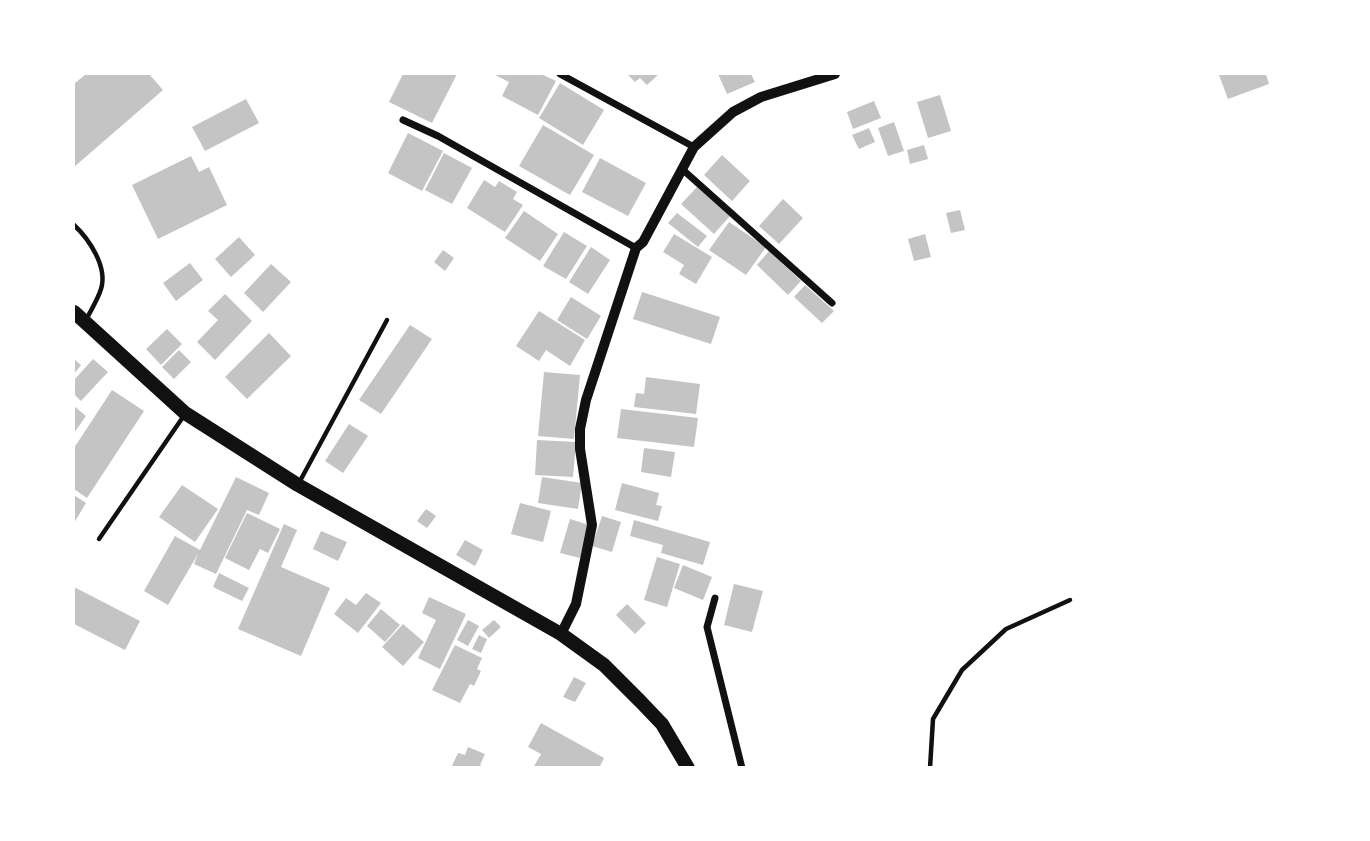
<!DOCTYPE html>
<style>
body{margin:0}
#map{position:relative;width:1370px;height:841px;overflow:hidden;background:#fff;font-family:Rubik,sans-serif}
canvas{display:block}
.frame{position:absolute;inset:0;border:75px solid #fff;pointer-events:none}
</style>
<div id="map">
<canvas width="1370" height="841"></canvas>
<div class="frame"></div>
</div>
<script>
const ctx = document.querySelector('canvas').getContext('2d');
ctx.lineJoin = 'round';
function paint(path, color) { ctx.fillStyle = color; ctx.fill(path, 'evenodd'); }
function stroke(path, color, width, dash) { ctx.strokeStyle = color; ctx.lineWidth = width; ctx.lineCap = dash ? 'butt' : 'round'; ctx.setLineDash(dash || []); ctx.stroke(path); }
paint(new Path2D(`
 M86,74H149L163,90L74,167V84Z
 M403,74H457L432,123L389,102Z
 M493,74H541L556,81L538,115L502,96L509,82Z
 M627,74H659L647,85L640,78L635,82Z
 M718,74H751L755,82L727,94Z
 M1222,74H1266L1269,84L1228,99L1219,75Z
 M560,83L604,110L583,145L539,118Z
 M940,95L951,131L928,138L917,102Z
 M246,99L259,123L205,151L192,127Z
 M874,101L881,118L853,129L847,112Z
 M894,122L904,151L888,156L878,128Z
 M543,125L594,155L570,195L519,166Z
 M869,128L875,142L859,149L852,135Z
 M408,133L443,151L422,191L388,173Z
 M924,145L928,159L910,164L907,150Z
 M444,153L472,168L452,204L425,190Z
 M722,155L750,181L732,201L704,175Z
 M191,156L199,172L209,167L227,205L158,239L132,185Z
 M600,158L646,183L628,216L582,192Z
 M484,180L495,187L499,181L517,192L513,199L523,205L505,232L467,208Z
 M697,187L730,216L714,234L681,204Z
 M783,199L803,218L779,244L759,226Z
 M960,210L965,230L951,233L946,213Z
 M524,211L558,234L540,261L505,238Z
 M677,213L707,236L698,247L668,223Z
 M729,222L766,247L746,275L709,250Z
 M564,232L587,246L566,279L543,266Z
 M674,234L712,257L696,284L679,274L684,265L663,252Z
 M925,234L931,257L914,261L908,239Z
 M239,237L255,255L231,277L215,259Z
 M591,247L610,260L588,294L569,282Z
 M443,250L454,258L445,271L434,262Z
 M769,251L801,281L788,295L757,265Z
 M190,263L203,280L176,301L163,283Z
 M271,264L291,282L263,312L244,293Z
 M805,285L834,311L822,323L794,297Z
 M642,292L720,317L711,344L633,319Z
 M225,294L252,321L215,360L197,342L218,320L208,311Z
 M571,297L601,316L587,339L557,320Z
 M539,311L585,340L570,366L546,350L539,361L516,346Z
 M410,325L432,339L381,414L359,400Z
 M167,329L182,344L161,365L146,349Z
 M269,333L291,356L247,399L225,377Z
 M179,350L191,362L174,379L162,367Z
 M74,359L81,365L74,374Z
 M93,359L108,372L81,401L74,394V380Z
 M544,372L580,375L574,439L538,436Z
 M646,377L700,384L696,414L634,407L636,393L644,394Z
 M112,390L144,411L87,498L74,489V448Z
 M74,406L86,416L74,433Z
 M621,409L698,418L694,447L617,438Z
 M349,424L368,436L343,473L325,461Z
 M537,440L576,442L573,477L535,475Z
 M644,448L675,452L671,477L641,472Z
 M236,477L269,493L259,515L247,510L216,574L194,564L198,554L168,605L144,591L175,536L200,550Z
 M542,477L582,483L578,509L538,503Z
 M622,483L659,493L656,505L662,506L658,521L615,510Z
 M182,485L218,509L195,542L159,517Z
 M74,495L86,503L74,523Z
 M520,503L551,511L543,542L511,534Z
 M426,509L436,516L427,528L417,521Z
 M247,513L280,529L268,553L260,549L249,570L225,558Z
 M602,516L621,522L612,552L592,546Z
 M570,519L589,525L580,558L560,553Z
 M634,520L710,542L703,565L661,553L663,545L630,536Z
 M284,524L297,530L281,567L330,588L301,656L238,629Z
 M321,531L347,542L338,561L313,549Z
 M465,540L483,550L475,566L456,555Z
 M657,557L680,564L667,607L644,600Z
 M683,565L712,577L703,600L674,588Z
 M219,573L249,588L242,601L213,587Z
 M734,584L763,591L752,632L724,625Z
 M74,587L140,621L125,650L74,624Z
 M366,593L381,603L358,633L334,614L346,598L356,605Z
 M429,597L466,614L440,669L418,658L436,620L422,613Z
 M627,604L646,623L635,634L616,615Z
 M381,609L400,625L385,642L367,626Z
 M468,620L479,626L468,646L457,640Z
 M494,620L501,627L489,638L482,630Z
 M403,624L424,642L403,666L382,647Z
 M479,635L487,639L481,653L472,649Z
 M455,645L482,658L477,669L481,671L474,686L470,684L460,703L432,690Z
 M574,677L586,683L575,702L563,697Z
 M541,723L604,758L599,768H533L541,754L528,747Z
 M468,747L485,754L480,765L486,768H451L458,753L465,755Z`), '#c4c4c4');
stroke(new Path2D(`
 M74,225C89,239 108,267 101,289C98,299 91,310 86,320
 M300,481L387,320
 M99,539L183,417
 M930,768L933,719L962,670L1006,629L1070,600`), '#111', 4.5);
stroke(new Path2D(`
 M560,74L694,147
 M403,120L438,136L636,248
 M682,169L832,303
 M715,598L707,627L742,768`), '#111', 7);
stroke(new Path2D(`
 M561,634L576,604L592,525L580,449V429L586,400L636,248L643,242L694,147L733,112L761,97L835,74`), '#111', 10);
stroke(new Path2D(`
 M74,312L185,413L298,485L561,634L604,665L640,701L662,724L688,768`), '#111', 14);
</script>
